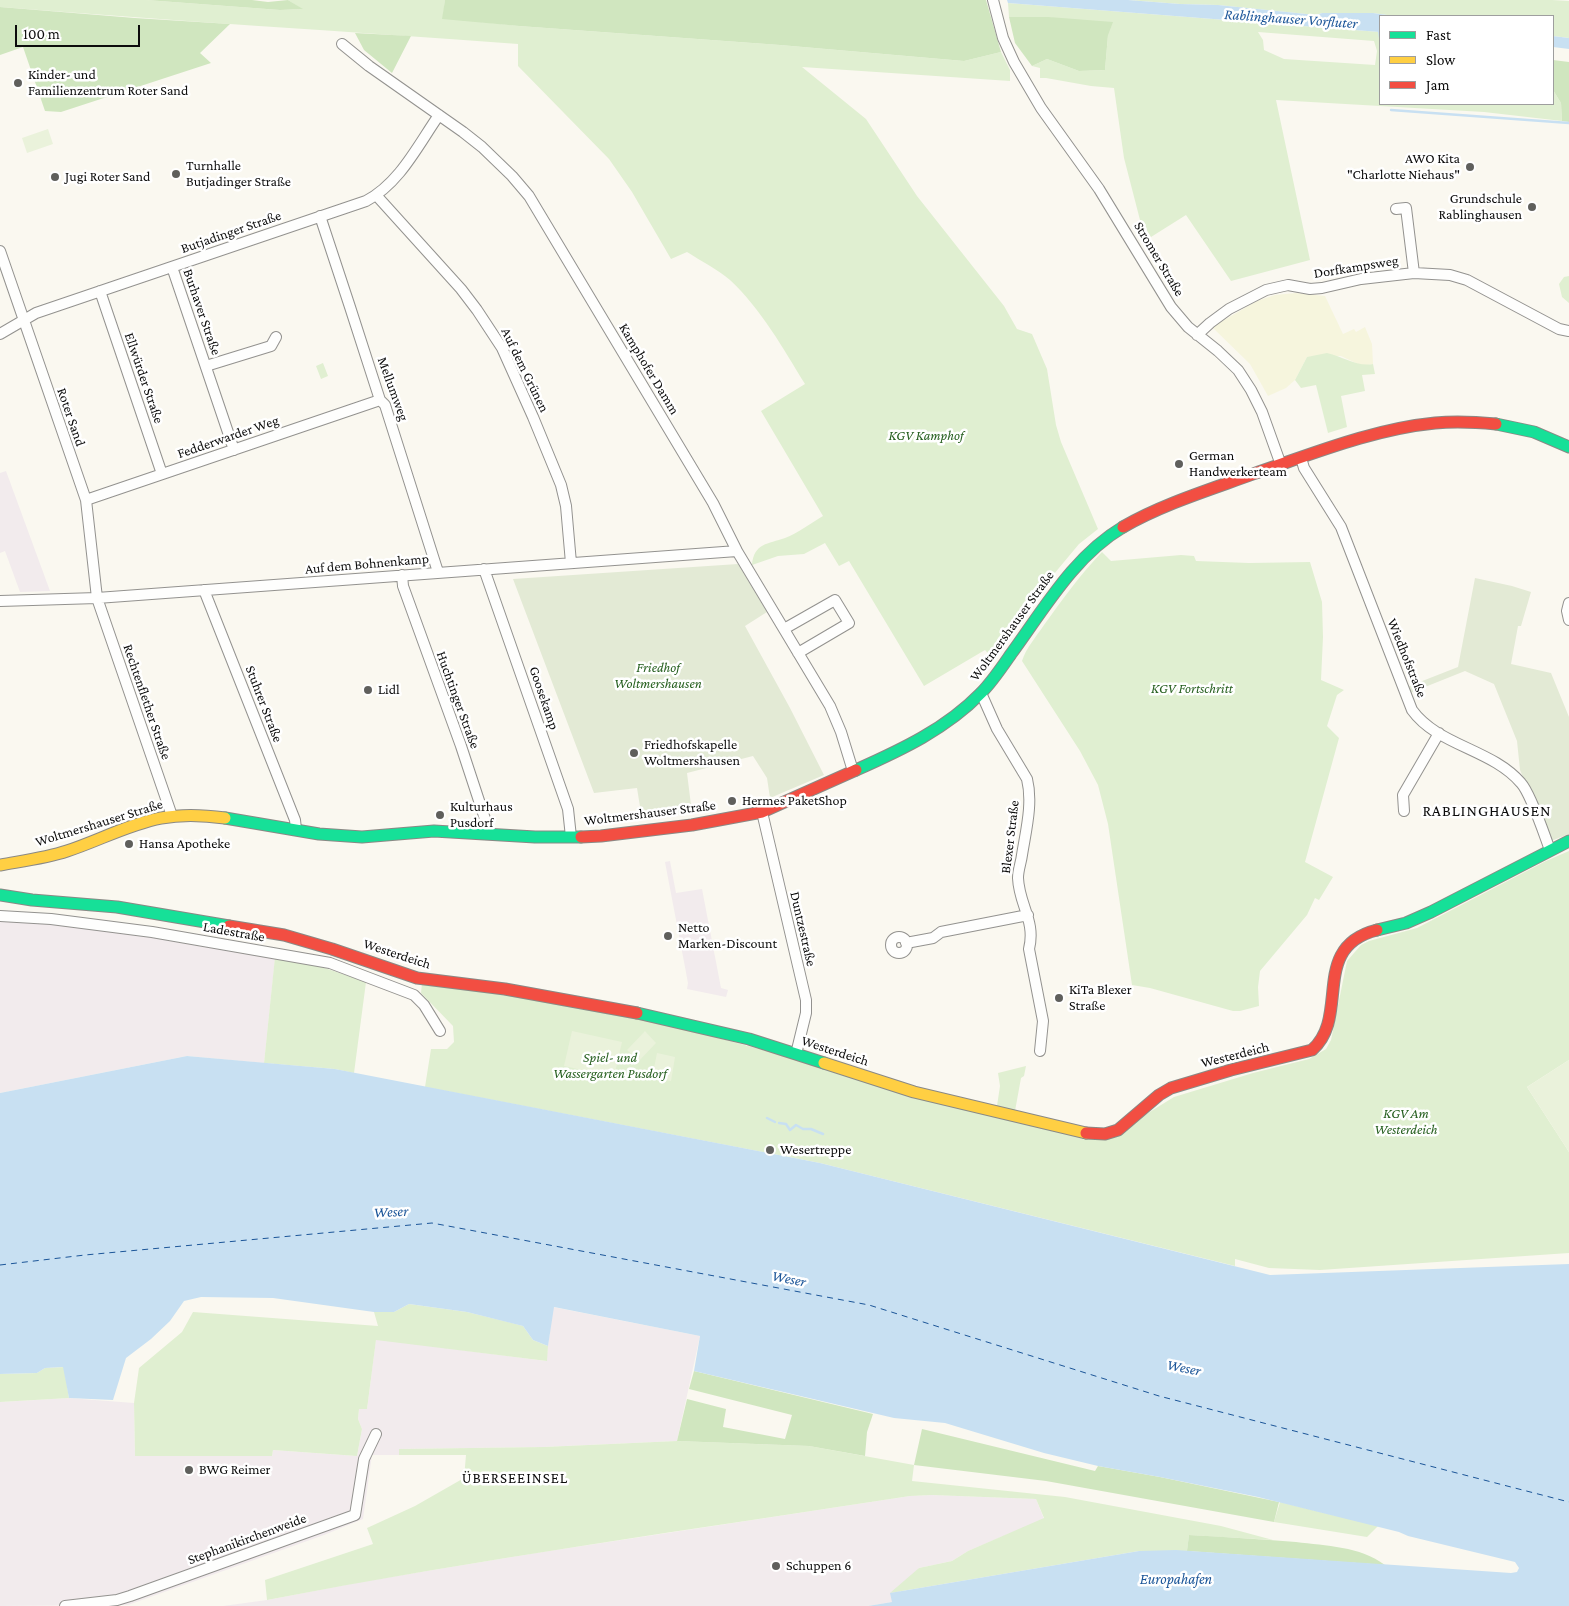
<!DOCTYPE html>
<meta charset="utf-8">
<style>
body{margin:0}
#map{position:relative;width:1569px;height:1606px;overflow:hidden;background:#faf8f0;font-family:"Crimson Pro",serif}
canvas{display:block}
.legend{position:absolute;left:1379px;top:15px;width:175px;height:90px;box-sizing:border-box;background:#fff;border:1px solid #9e9e9e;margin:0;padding:6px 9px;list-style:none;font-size:15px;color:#0c0c0c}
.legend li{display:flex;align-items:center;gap:10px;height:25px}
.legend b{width:25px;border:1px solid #9e9e9e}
.scale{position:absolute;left:15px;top:25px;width:125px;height:22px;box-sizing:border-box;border:2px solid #0c0c0c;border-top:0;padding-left:6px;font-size:15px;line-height:18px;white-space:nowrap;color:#0c0c0c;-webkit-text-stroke:4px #fff;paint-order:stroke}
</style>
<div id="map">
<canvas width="1569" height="1606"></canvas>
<ul class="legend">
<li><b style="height:6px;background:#16e098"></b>Fast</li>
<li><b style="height:6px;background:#ffcf43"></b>Slow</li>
<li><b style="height:6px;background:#f24e42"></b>Jam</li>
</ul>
<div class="scale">100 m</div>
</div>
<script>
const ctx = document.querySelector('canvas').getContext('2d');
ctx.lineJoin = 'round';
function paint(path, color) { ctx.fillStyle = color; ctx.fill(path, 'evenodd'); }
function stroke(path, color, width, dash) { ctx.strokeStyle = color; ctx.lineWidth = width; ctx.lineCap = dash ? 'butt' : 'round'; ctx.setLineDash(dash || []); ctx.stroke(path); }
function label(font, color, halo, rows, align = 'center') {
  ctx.font = font + ' "Crimson Pro",serif'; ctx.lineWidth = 5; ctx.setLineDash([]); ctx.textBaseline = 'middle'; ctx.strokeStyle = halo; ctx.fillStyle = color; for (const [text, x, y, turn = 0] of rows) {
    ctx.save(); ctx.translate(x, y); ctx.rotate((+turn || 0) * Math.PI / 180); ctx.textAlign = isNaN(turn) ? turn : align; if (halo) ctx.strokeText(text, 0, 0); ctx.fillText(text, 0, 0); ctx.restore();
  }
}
paint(new Path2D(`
 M6,471L50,591L20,592L5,551L0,553V473Z
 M670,861L676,893L702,889L721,988L728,990L726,997L687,989L688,983L665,862Z
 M0,914L276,950L264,1063L187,1056L0,1093Z
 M553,1307L700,1336L677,1441L544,1447L400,1449L399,1455H372L363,1519L324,1535L128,1605L0,1606V1402L69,1398L134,1403L135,1455L272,1456L273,1450L357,1456L362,1429L358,1419L359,1409H367L376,1339L546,1361Z
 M932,1495L1036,1499L1044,1519L968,1551L952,1561L919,1568L892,1602L868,1606H223L267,1600L366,1581L536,1553L910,1496Z`), '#f2ebed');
paint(new Path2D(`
 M1296,293L1325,296L1343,334L1354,329L1356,332L1365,327L1372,344L1373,364L1362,366L1341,356L1307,357L1295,380L1286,388L1268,396L1250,364L1212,327L1257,301L1275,295Z`), '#f6f5dd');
paint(new Path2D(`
 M0,0H146L280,10L302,9L288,0H445L443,18L519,26L780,45L964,61L1001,52L1010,70V81L802,67L866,119L917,196L1004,306L1017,329L1032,334L1047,369L1056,425L1061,442L1098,529L1079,544L1054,574L992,658L985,650L924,686L849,561L839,566L825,543L804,554L778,556L752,565C754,543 768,544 785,538C798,533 811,523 823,516L761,411L805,384C783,348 761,309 730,280C717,269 701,261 687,252L671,259L632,192L609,159L518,66V44C345,31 172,21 0,7Z
 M1128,0H1552L1569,1V38L1553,36V16H1394L1373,13H1322L1316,15L1218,5L1180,4Z
 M1008,3L1380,32V104H1553V90L1561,103L1562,121L1484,112L1276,100L1310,260L1231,281L1186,215L1151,237L1140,220L1124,158L1114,88L1091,86L1046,78H1040V68L1032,66L1047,59L1079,71L1105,70L1108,35L1049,17H1009ZM1258,32L1374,41L1377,51L1375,65L1284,59L1264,50L1263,40Z
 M1569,276V303L1562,297L1559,284L1564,277Z
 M1327,353C1344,357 1357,367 1373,364L1375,374L1362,375L1365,391L1341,396L1347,427L1328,433L1316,385L1301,388L1295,380L1307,357Z
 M323,363L328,376L321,379L316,366Z
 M1102,552L1111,561L1181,555L1194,556L1196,561L1249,563L1310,562L1322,602L1323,637L1321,680L1344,690L1337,695L1327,726L1339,738L1305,862L1333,877L1319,900L1315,898L1307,915L1260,971L1258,987L1259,1006L1240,1011H1233L1150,988L1132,985L1108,824L1098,785L1080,751L1022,661C1026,648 1036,637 1044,625C1062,600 1080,575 1102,552Z
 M1569,851V1060L1527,1087L1569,1152V1253L1320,1270L1269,1268L1235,1259V1266L820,1163L425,1087L431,1049H447L454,1042L453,1026L421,993L422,983L618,1011L1082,1136L1140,1118L1174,1097L1253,1073L1309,1059L1326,1049L1331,1040L1347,961L1361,945L1369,941L1417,928L1546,861Z
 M275,957L316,965L366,982L354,1073L335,1069L264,1063Z
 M1026,1066L1024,1076L1021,1078L1015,1111L997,1106L1000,1086L998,1073Z
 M409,1304L467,1312L512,1323L523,1326L533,1340L548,1346L547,1361L376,1340L367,1409H359L358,1419L362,1429L357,1456L273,1450L272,1456H135L134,1403L139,1368L182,1332L193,1312L378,1326L374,1312H394Z
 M64,1367L69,1398L0,1402V1374L37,1373L45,1368Z
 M677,1441L809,1446L914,1465L912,1481L1065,1497L1221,1526L1273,1540L1189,1535L1187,1551H1139L890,1593L919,1568L952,1561L968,1551L1044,1518L1036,1499L932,1495L910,1496C695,1529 480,1559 267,1600L265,1580L373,1544L367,1528L415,1506L464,1478L466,1455H399V1449L544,1447Z
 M1280,1502L1378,1526L1367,1537L1274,1522Z`), '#e0efd1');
paint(new Path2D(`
 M146,0H252L268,2L288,0L303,9L280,10Z
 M445,0H986L1001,52L964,61L780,45L519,26L442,19Z
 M0,7L135,18L230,24L200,53L211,63L61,112L45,111L23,47L0,55Z
 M1009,17H1049L1113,22L1108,35L1105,70L1079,71L1047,59L1032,66L1015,43Z
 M355,33L411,36L392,73L364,50Z
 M1553,60L1569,62V122L1562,121L1561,103L1553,90Z
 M694,1371L873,1414L867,1432L865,1456L809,1446L677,1441L687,1399L726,1409L723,1427L785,1439L792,1415L689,1389Z
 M922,1429L1095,1471L1098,1466L1160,1477L1279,1502L1274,1522L1046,1481L914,1465Z
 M1189,1535C1225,1537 1261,1539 1296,1542C1326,1546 1360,1546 1385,1565L1187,1551Z`), '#d0e6bf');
paint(new Path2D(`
 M738,564L767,612L745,626L790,708L824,775L770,798L767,778L753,756L687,773L692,813L642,819L637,788L594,793L513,579Z
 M1475,578L1512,586L1531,592L1521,626H1518L1511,664L1551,673L1569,717V834L1551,841L1520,770L1517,741L1494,684L1465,671L1410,693L1407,687L1458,667Z`), '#e3ead5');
paint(new Path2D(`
 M48,129L53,144L27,153L22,138Z
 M572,1031L622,1042L614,1077L564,1066Z
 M645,1031L656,1043L639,1061L627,1050Z
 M657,1053L675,1057L671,1081L652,1078Z
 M1569,1060V1152L1527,1087Z`), '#eaf2db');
paint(new Path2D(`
 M1007,0H1128L1180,4L1218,5L1316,15L1322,13H1373L1394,16H1380V32L1008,3Z
 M1553,36L1569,38V49L1553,47Z
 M187,1056L335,1069L820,1163L1270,1275L1569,1264V1606H868L892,1602L890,1593L1139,1551L1176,1550L1511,1573L1517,1572L1519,1568L1515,1562L1408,1536L1399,1532L1258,1497L1160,1477L1098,1466L1044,1453L945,1423L894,1418L694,1371L700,1336L554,1307L548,1346L533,1340L523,1326L467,1312L409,1304L394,1312H374L273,1298L201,1297L184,1301L170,1321L151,1339L126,1358L113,1400L69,1398L63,1367L45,1368L37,1373L0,1374V1093Z`), '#c8e0f2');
stroke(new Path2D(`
 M1379,30L1380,37
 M1391,110L1569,123
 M767,1118L775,1122
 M779,1123L786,1124L790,1130L796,1125L803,1129H811L823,1134`), '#c8e0f2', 2.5);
stroke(new Path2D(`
 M0,1265L85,1255L432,1223L869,1305L1159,1396L1569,1502`), '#1b5598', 1, [6, 5]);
const street = new Path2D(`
 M993,0L1003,38L1014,62L1041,108L1099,189L1171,307L1188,327L1218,351L1238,370L1251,390L1262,412L1281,465
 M342,44L369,66L463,132L482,147L512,176L529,196L713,503L737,551L830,706L841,732L853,771
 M376,195L461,289L477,310L502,348L533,417L561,485L566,506L571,563
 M1396,209L1406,208L1414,273
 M320,216L350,307L380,400L385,405L438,572
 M0,251L86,500L97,598L172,816
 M172,267L234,450
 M100,291L162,474
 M0,334L36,313L366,201C400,183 418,145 439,115
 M1197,335L1210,323L1229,309L1266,290L1288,285L1310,289L1322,288L1361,279L1414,273L1450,275L1467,280L1559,329L1569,331
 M206,366L271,346L276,337
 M1301,458L1304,468L1341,527L1412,710C1438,746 1492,749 1521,783C1531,794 1544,834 1550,850
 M86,500L380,400
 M484,569L568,809L571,837
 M402,575L403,586L461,746L487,825L488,834
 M204,590L295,820L296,829
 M0,601L97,598L737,551
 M1569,603L1567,611L1569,620
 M784,629L835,600L849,623L798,653
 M981,693L997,729L1027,779C1033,803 1026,830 1022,855C1021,863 1018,870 1018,878C1019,905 1036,921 1029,949L1043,1021L1040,1051
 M1404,811L1403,795L1439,733
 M762,812L806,1000V1013L796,1054
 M0,916L51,919L152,932L330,963L414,995L424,1005L440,1031
 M891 945a8 8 0 1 1 16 0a8 8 0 1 1-16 0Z
 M906,943L933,938L941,932L1028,915
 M65,1606L117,1600L130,1596L355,1515L364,1459L376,1434`);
const fast = new Path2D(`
 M1496,424L1534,432L1569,447
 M856,770C901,750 946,729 981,693C992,682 1002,667 1011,654C1044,609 1074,556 1123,527
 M225,818L319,834L362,837L434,831L535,837H581
 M0,895L32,900L117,907L229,926
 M1377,930L1406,923L1431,912L1569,841
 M637,1013L749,1039L824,1063`);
const slow = new Path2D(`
 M0,865C22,861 46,858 67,851C98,841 129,824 161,818C182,814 204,815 225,818
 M824,1063L914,1092L1086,1133`);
const jam = new Path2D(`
 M1123,527C1163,504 1209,490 1253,474C1312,454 1373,429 1435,423C1456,421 1475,422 1496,424
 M581,837L601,836L692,825L762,812L856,770
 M229,926L284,935L332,949L417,978L505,989L637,1013
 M1086,1133L1105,1134L1118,1130L1159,1095L1171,1088L1231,1070L1312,1050C1351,1016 1309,947 1377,930`);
stroke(street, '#93928f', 12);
stroke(fast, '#8a8985', 13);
stroke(slow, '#8a8985', 13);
stroke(jam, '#8a8985', 13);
stroke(street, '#fefefd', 10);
stroke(fast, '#16e098', 11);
stroke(slow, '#ffcf43', 11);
stroke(jam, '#f24e42', 11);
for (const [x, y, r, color] of [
 [18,83,5,"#5f5f5c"],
 [1470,167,5,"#5f5f5c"],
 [176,174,5,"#5f5f5c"],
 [55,177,5,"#5f5f5c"],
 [1532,207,5,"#5f5f5c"],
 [1179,464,5,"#5f5f5c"],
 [368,690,5,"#5f5f5c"],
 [634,753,5,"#5f5f5c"],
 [732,801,5,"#5f5f5c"],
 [440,815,5,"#5f5f5c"],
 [129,844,5,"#5f5f5c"],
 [668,936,5,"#5f5f5c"],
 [1059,998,5,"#5f5f5c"],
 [770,1150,5,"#5f5f5c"],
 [189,1470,5,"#5f5f5c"],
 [776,1566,5,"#5f5f5c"]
]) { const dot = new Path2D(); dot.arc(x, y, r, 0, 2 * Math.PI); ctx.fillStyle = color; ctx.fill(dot); stroke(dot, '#fff', 2); }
label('14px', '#0c0c0c', '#fff', [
 ["Kinder- und",28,75],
 ["Familienzentrum Roter Sand",28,91],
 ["AWO Kita",1460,159,"right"],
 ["\"Charlotte Niehaus\"",1460,175,"right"],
 ["Turnhalle",186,166],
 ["Butjadinger Straße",186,182],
 ["Jugi Roter Sand",65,177],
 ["Grundschule",1522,199,"right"],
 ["Rablinghausen",1522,215,"right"],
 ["German",1189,456],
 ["Handwerkerteam",1189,472],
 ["Lidl",378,690],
 ["Friedhofskapelle",644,745],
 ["Woltmershausen",644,761],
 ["Hermes PaketShop",742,801],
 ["Kulturhaus",450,807],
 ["Pusdorf",450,823],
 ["Hansa Apotheke",139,844],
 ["Netto",678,928],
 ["Marken-Discount",678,944],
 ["KiTa Blexer",1069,990],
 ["Straße",1069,1006],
 ["Wesertreppe",780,1150],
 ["BWG Reimer",199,1470],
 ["Schuppen 6",786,1566]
], 'left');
label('14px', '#0c0c0c', '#fff', [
 ["Butjadinger Straße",231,232,-19],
 ["Stromer Straße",1159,259,59],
 ["Dorfkampsweg",1356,267,-9],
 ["Burhaver Straße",202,312,71],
 ["Kamphofer Damm",649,369,59],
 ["Auf dem Grünen",525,370,64],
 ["Ellwürder Straße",144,378,71],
 ["Mellumweg",393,389,70],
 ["Roter Sand",71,417,71],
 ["Fedderwarder Weg",228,437,-19],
 ["Auf dem Bohnenkamp",367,564,-5],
 ["Woltmershauser Straße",1012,626,-54],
 ["Wiedhofstraße",1407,658,68],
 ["Goosekamp",544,698,71],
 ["Huchtinger Straße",458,700,70],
 ["Rechtenflether Straße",147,702,71],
 ["Stuhrer Straße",264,704,69],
 ["Woltmershauser Straße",650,813,-7],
 ["Woltmershauser Straße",99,823,-17],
 ["Blexer Straße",1010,837,-83],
 ["Duntzestraße",803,929,77],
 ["Ladestraße",234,932,10],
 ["Westerdeich",397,954,18],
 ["Westerdeich",835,1051,18],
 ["Westerdeich",1235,1055,-14],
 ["Stephanikirchenweide",247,1539,-20]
]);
label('italic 14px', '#276020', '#fff', [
 ["KGV Kamphof",926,436],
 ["Friedhof",658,668],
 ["Woltmershausen",658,684],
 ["KGV Fortschritt",1192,689],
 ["Spiel- und",610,1058],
 ["Wassergarten Pusdorf",610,1074],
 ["KGV Am",1406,1114],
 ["Westerdeich",1406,1130]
]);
label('italic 15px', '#1b5598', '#fff', [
 ["Rablinghauser Vorfluter",1291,19,4],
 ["Weser",391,1212,-3],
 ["Weser",789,1279,11],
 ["Weser",1184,1368,11],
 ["Europahafen",1176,1579]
]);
ctx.letterSpacing = '1px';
label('15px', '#0c0c0c', '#fff', [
 ["ÜBERSEEINSEL",515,1478]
]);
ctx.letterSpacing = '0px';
ctx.letterSpacing = '1px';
label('16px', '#0c0c0c', '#fff', [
 ["RABLINGHAUSEN",1487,811]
]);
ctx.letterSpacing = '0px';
</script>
